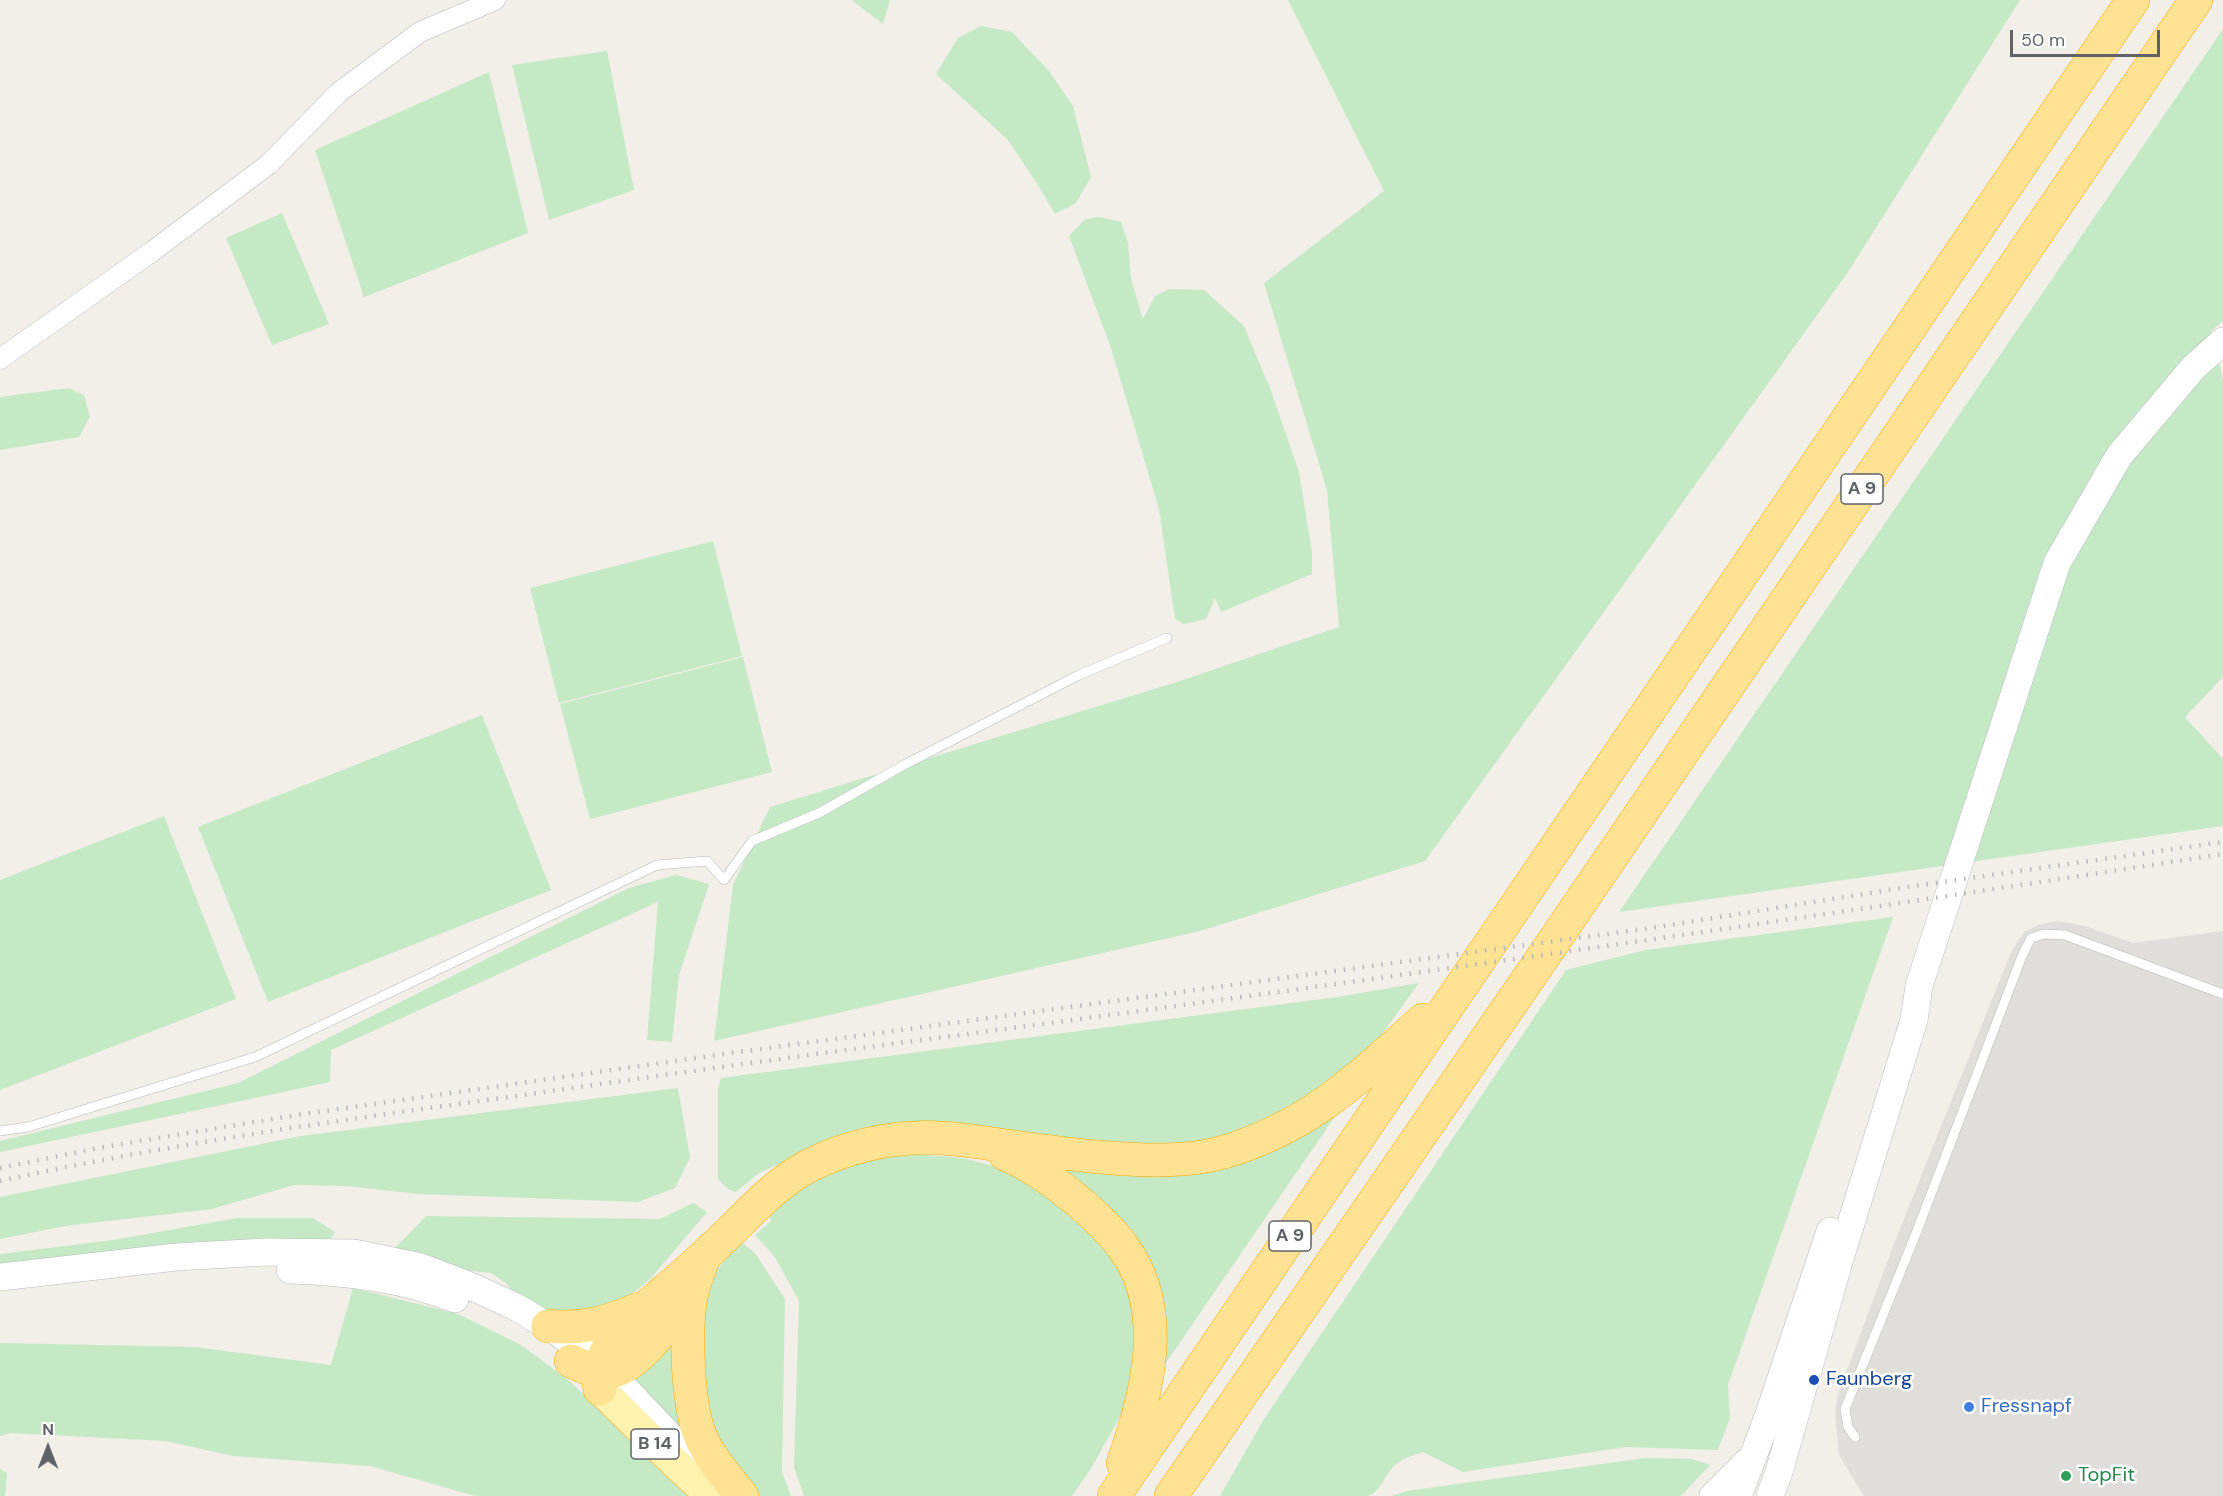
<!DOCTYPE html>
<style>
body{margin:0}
#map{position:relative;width:2223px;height:1496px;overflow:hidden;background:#f1efe8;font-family:"DM Sans",sans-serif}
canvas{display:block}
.north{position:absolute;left:18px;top:1418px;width:60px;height:60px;-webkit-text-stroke:4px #fff;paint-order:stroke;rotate:0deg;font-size:16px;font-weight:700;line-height:24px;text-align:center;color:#5f6368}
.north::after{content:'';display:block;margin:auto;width:21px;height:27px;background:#5f6368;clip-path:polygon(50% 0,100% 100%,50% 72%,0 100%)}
.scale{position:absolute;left:2010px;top:30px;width:150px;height:27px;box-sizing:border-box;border:3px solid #5f6368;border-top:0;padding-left:8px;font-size:18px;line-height:21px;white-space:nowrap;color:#5f6368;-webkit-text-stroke:4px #fff;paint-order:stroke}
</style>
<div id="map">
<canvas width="2223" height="1496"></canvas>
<div class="north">N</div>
<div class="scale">50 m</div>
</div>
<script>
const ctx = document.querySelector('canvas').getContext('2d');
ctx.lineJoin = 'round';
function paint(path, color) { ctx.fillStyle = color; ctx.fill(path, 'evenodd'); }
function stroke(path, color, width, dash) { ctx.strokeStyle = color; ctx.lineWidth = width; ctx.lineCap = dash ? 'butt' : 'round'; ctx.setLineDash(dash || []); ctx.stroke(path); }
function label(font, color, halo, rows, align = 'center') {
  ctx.font = font + ' "DM Sans",sans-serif'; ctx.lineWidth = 5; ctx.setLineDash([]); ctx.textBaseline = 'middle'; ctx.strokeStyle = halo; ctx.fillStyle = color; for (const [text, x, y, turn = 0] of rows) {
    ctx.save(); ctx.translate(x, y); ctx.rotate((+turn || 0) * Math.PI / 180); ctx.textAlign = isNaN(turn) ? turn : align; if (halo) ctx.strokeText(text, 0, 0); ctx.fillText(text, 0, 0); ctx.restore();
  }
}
paint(new Path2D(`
 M2058,921L2085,926L2133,943L2223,931V1496H1864L1839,1455L1835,1412L1838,1394L1897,1236L2011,952L2024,932L2038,925Z`), '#e0deda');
paint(new Path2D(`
 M852,0H890L883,24L853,1Z
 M1288,0H2020L1848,272L1425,861L1200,931L714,1041L733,885L770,807L1180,681L1339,627L1327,490L1264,283L1384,191Z
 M981,26L1012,32L1049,71L1073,106L1091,177L1076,203L1055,214L1036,182L1008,140L936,74L958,38Z
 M2223,29V321L2211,331L2223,379V677L2185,717L2223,759V826L1619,912Z
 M607,51L634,190L549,220L512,65Z
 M489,72L528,233L364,297L315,150Z
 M282,213L329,324L272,345L226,238Z
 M1100,217L1121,222L1128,243L1131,279L1143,319L1155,296L1169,289L1204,290L1244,326L1271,391L1299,472L1312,552V574L1221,612L1215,598L1206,619L1184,624L1175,619L1159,509L1111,348L1069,236L1085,219Z
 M69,388L84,395L90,417L79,437L0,450V397Z
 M713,541L742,656L559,703L530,588Z
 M743,657L772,772L590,819L560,704Z
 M482,715L551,890L268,1002L198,827Z
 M164,816L236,999L0,1090V880Z
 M676,875L709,884L679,975L672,1042L647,1040L658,902L331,1050L330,1082L0,1152V1141L238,1083L629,888Z
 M1893,917L1728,1385L1730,1418L1718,1450L1626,1447L1463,1472L1423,1452C1413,1455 1400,1459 1393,1467C1382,1478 1383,1490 1368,1496H1220L1264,1419L1566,970L1646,950Z
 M1419,983L1377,1041L1310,1105L1210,1147L825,1143L759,1173L736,1192L728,1189L718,1179V1089L721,1078L1337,997Z
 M678,1088L690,1158L675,1188L638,1202L418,1194L347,1186L294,1185L212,1209L65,1226L0,1239V1197L301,1136Z
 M1338,1112L1161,1370L1164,1344L1048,1158L1097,1169Z
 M916,1154L963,1158L998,1167L1076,1209L1124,1276L1140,1318L1135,1376L1120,1417L1090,1470L1072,1496H804L794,1468L799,1301L775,1257L755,1235L771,1221L768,1215C799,1189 834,1165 874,1158C888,1156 902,1155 916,1154Z
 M693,1203L707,1212L651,1278L616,1308L552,1315L517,1297L506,1283L491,1273L458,1269L393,1250L426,1216L660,1219Z
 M237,1218H313L335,1232L328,1244L0,1268V1254L113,1240Z
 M740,1241L755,1253L785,1299L782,1472L791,1496H756L704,1416L701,1308L715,1272Z
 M353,1288L458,1314L521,1345L567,1379L695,1496H475L370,1466L233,1456L166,1441L10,1433L0,1436V1343L195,1347L331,1365Z
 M685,1320L708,1468L633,1383Z
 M1645,1458L1692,1459L1710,1465L1681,1496H1391L1407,1491Z
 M0,1469L7,1473L5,1496H0Z`), '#c5e8c5');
const service = new Path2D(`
 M0,1131L28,1127L255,1057L657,865L707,861L724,880L752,841L819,813L904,765L1079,675L1167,638
 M1855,1437L1848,1427L1845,1409L1917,1231L2022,956L2031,938L2044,934L2065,935L2223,994`);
const minor = new Path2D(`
 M0,359L150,253L269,164L338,93L420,32L495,0`);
const secondary = new Path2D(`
 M290,1270C347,1272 402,1278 455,1299
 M0,1277L176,1257L265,1252L354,1253L421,1267L468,1285L514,1306L548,1326L600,1362L691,1458
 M1713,1496L1747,1462
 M1738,1496L1769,1414L1830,1231
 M1770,1496L1779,1472L1839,1262L1914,1020L1919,986L2057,563L2119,456L2193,368L2223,341`);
const primary = new Path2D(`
 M600,1389L680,1468L712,1496`);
const motorway = new Path2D(`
 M1005,1154C1034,1166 1054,1182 1078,1201C1094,1215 1111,1230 1123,1247C1170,1310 1147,1396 1123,1463
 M704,1257C700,1267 696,1278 693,1288C684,1322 687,1402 700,1435C709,1458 727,1477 742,1496
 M548,1326C582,1330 609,1322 639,1309
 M571,1361C582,1366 594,1372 607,1372C639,1371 674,1313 692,1290
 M600,1389C589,1351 641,1312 667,1289C690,1270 711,1250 733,1229C752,1210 772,1189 795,1174C828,1153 873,1140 912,1138C941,1136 971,1141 1000,1145C1042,1151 1084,1157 1127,1159C1159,1161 1193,1161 1224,1152C1309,1127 1359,1078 1423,1020
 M1114,1496L2133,0
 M1171,1496L1528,979L2196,0`);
stroke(service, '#b5b8bc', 10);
stroke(minor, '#b5b8bc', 21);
stroke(secondary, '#b6babf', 28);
stroke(primary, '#f2c960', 32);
stroke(motorway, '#f9ab00', 34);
stroke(service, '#fff', 9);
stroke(minor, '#fff', 20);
stroke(secondary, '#fff', 27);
stroke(primary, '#fff2af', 30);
stroke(motorway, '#fde293', 33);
stroke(new Path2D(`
 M0,1168L98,1148L297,1115L717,1055L1651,928L1907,887L2223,842
 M0,1181C173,1143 348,1119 524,1095C676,1073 829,1052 982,1032C1396,977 1810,918 2223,854`), '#b6b7b8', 4.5, [1.5, 8]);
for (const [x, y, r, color] of [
 [1814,1380,6,"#1a4fb4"],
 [1969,1407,6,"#3f7fe0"],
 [2066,1476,6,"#2e9e5b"]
]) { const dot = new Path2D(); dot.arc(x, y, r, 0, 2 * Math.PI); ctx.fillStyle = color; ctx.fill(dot); stroke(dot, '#fff', 2); }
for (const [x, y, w] of [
 [1862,489,42],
 [1290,1236,42],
 [655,1444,48]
]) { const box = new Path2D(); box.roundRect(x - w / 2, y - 15, w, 30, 4.5); ctx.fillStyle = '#fff'; ctx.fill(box); stroke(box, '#5f6368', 1.5); }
label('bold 18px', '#5f6368', null, [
 ["A 9",1862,489],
 ["A 9",1290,1236],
 ["B 14",655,1444]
]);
label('20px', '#164399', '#fff', [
 ["Faunberg",1826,1380]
], 'left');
label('20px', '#366cbe', '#fff', [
 ["Fressnapf",1981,1407]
], 'left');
label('20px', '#27864d', '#fff', [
 ["TopFit",2078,1476]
], 'left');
</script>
